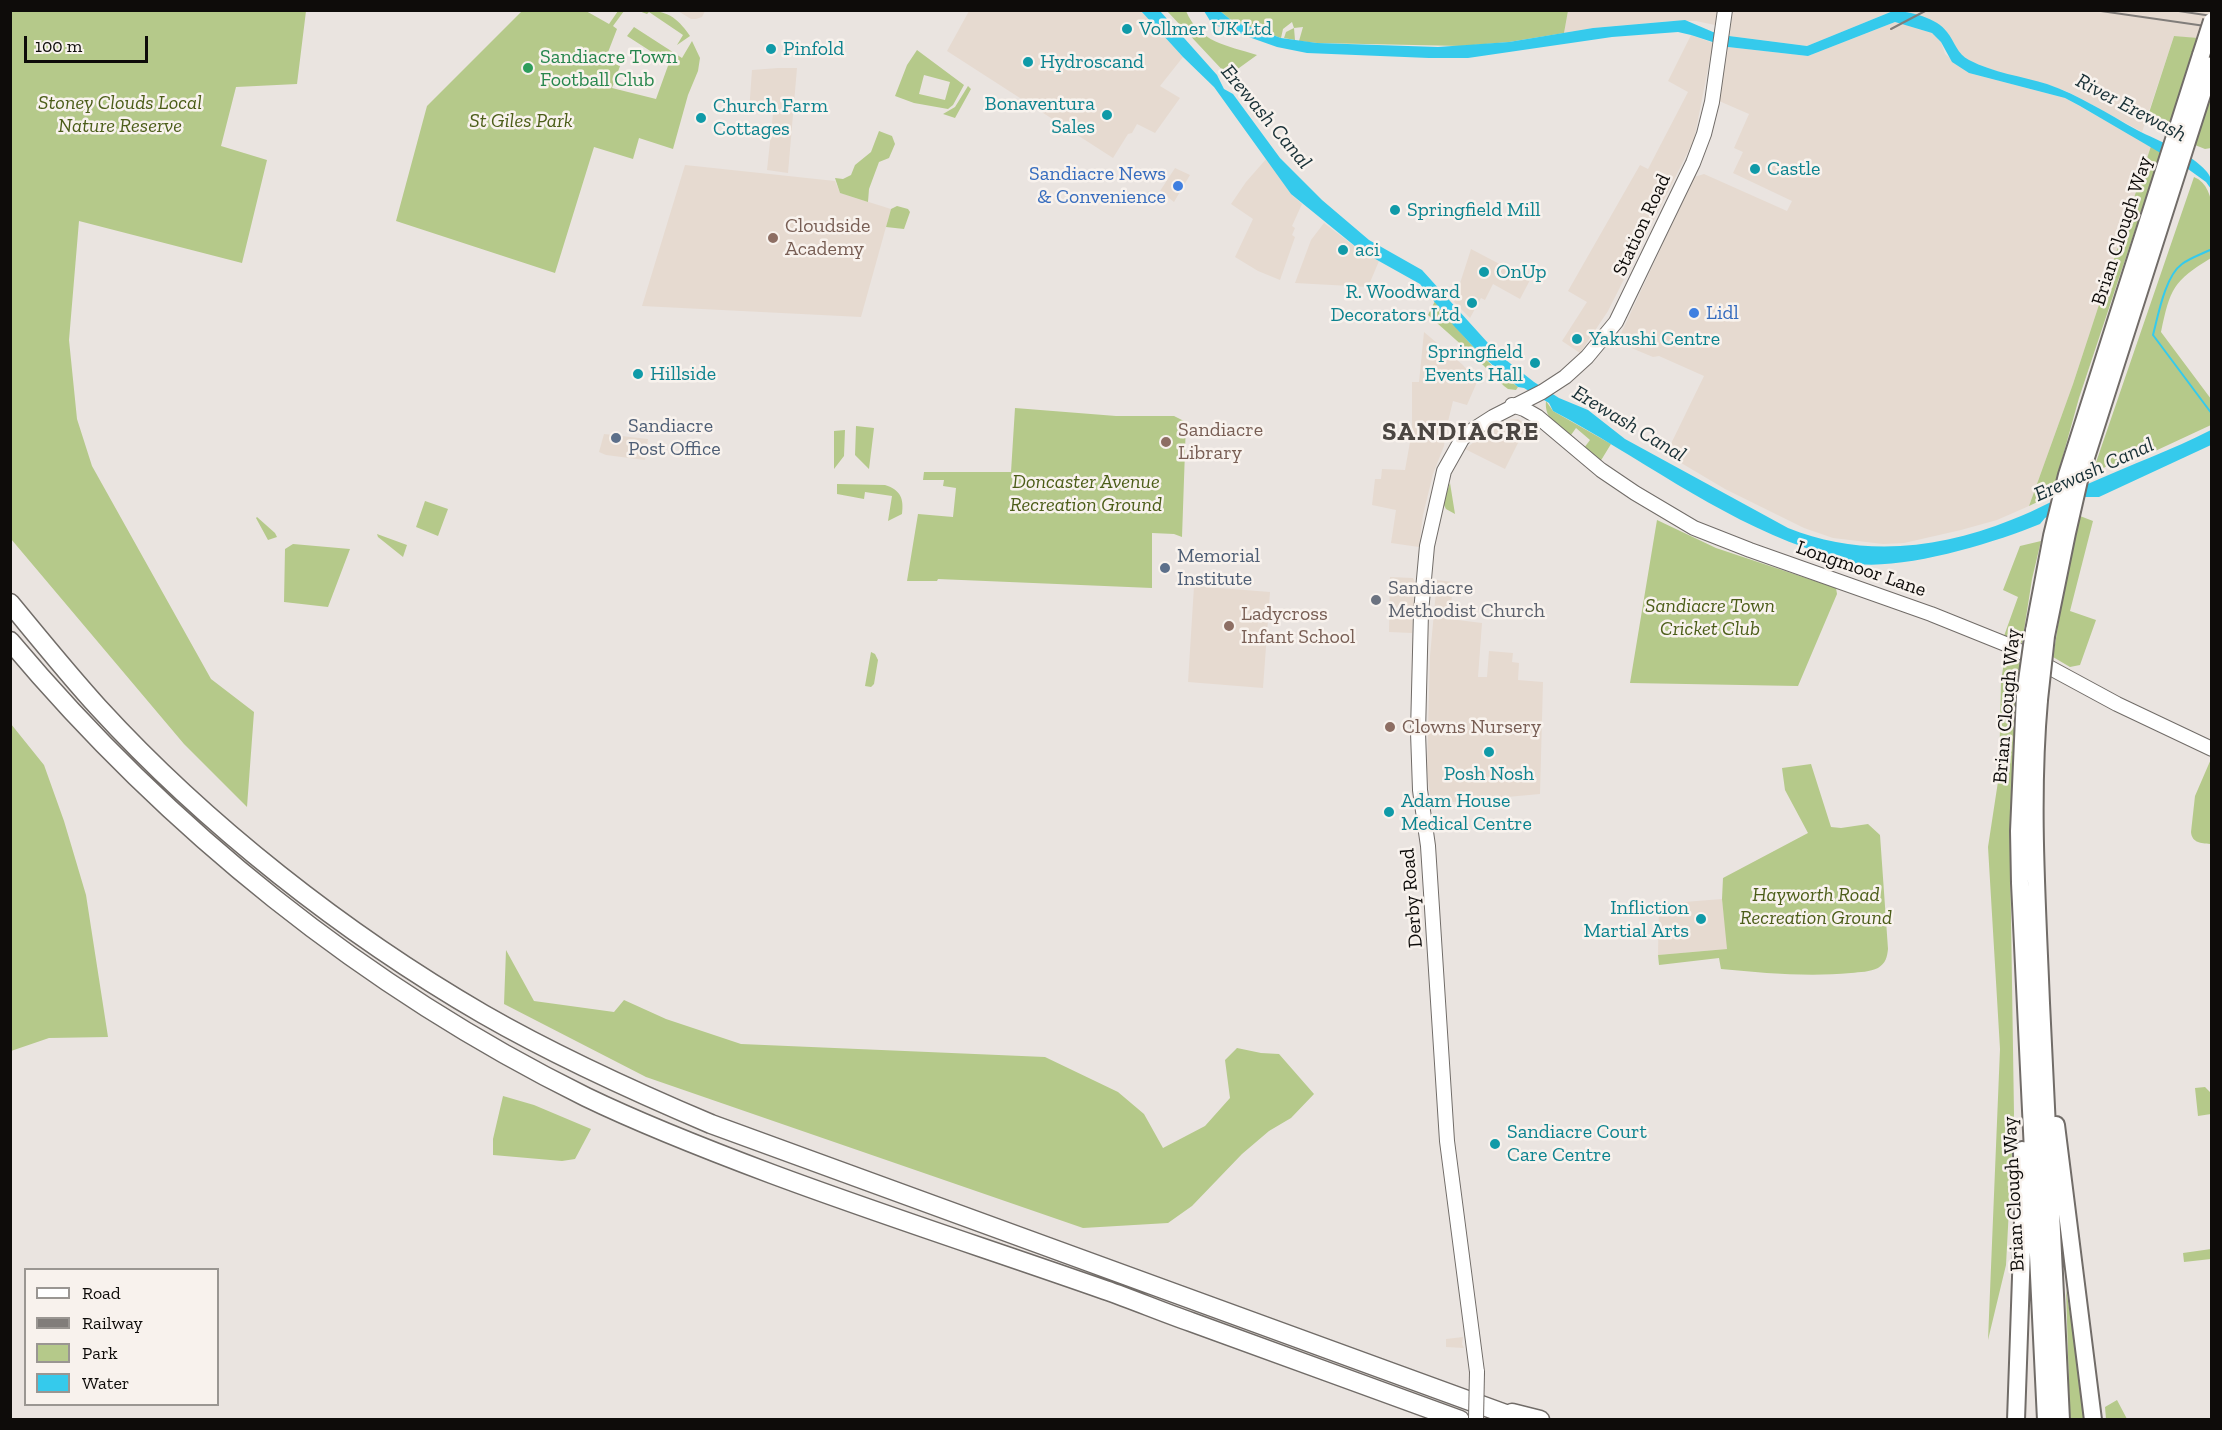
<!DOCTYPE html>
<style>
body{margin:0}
#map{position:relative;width:2222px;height:1430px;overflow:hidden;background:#eae4e0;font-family:"Zilla Slab",serif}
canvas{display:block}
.frame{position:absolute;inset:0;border:12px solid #0e0c0a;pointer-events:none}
.legend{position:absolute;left:24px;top:1268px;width:195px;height:138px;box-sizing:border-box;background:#f8f2ed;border:2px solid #9a9692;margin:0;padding:8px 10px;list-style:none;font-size:18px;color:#0e0c0a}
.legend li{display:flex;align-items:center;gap:12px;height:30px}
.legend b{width:30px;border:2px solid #9a9692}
.scale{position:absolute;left:24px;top:36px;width:124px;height:27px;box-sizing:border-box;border:3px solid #0e0c0a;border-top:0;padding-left:8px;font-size:18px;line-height:21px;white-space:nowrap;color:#0e0c0a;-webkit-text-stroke:4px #f8f2ed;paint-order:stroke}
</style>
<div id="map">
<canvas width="2222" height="1430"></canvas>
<div class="frame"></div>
<ul class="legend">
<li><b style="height:8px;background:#fff"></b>Road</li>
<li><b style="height:8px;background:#817d7a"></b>Railway</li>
<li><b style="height:16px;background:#b5c98a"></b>Park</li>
<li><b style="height:16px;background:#35caec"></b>Water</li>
</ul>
<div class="scale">100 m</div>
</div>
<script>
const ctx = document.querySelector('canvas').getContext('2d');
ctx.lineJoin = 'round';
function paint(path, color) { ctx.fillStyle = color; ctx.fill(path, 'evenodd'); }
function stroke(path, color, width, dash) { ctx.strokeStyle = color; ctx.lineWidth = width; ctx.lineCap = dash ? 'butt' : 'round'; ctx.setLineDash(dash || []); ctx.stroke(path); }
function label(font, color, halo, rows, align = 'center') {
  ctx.font = font + ' "Zilla Slab",serif'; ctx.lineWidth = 5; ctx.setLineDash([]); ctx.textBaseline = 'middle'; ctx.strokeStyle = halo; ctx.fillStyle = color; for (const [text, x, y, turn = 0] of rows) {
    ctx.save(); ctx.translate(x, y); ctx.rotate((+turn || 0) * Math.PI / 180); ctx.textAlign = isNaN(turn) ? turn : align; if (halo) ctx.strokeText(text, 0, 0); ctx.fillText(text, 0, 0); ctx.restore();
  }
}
paint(new Path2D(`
 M678,11H705L702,17L696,19H691Z
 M969,11H1141L1183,57L1160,86L1180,98L1155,133L1137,124L1132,133L1128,134L1113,158L947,51Z
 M1568,11H1717L1715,25L1696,21H1672L1593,28L1564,33Z
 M1733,11H1893L1807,46L1729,36Z
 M1898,11H2211V40L2174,36L2142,132L2068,92L2046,84L2004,74L1969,61L1961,56L1946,31Z
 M1895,22L1932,33L1941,42L1945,54L1969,73L2065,98L2151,146L2073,384L2029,506L1997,520L1961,530L1904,543L1883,544L1833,538L1804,528L1725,489L1666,454L1704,376L1659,356L1653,357L1617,342L1694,177L1704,174L1787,211L1792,201L1733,173L1743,152L1734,148L1749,114L1719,101L1728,47L1808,56Z
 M1691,35L1713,43L1694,140L1608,311L1580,353L1562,341L1587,302L1568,291L1640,165L1648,169L1688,92L1668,81Z
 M778,68H797L788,173L767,170L773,114L749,112L752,70Z
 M1267,158L1291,194L1302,204L1292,226L1295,228L1292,235L1295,237L1280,280L1258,271L1235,257L1253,219L1231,204L1246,182Z
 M685,165L835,181L840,193L891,209L861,317L642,306Z
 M1175,168L1190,175L1174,202L1160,191Z
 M1324,223L1361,251L1379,261L1368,287L1295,283L1311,240Z
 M1471,249L1530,280L1520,299L1493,284L1485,300L1481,298L1470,318L1454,302Z
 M1424,332L1463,365L1477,382L1467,405L1453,401L1446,430L1444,446L1433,474L1423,515L1419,547L1391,543L1396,510L1372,505L1375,479H1381L1382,469L1405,470L1412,431V382H1419Z
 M1518,419L1527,425L1505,469L1465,449L1492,428L1506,420Z
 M604,434L648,439L645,460L606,455L599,452Z
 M1390,577L1413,578L1415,582L1412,633L1389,632Z
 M1437,580L1453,582L1450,619L1482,623L1478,677H1487L1489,651L1513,653L1512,662L1519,663L1518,680L1543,682L1540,794L1431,804L1427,769L1430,656Z
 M1194,586L1270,592L1263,688L1188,682Z
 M1722,899L1728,949L1658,955L1659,904Z
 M1463,1337L1462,1344L1464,1348L1446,1347V1339Z`), '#e6dad0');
paint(new Path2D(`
 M10,11H306L297,84L236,87L221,146L267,160L242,263L79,221L69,340L77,419L92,466L211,679L254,712L247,807L184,744L11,539Z
 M522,11H586L609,24L618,11H624L613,26L617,29L605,60L620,66L612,88L656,99L669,63L627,36L634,27L682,58L692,41L700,58L698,71L688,95L673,149L639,138L633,159L594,147L555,273L396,221L427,106Z
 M639,11C664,10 675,14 690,36L677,45L683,35L649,12L647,14Z
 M1167,11H1186C1200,43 1226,45 1257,55L1228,76Z
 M1220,11H1568L1564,33L1509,42L1462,46L1317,43L1299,41L1303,27L1294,28L1295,40L1284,38L1286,32L1294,28L1292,22L1283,29L1281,38L1231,20Z
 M2174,36L2198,38L2168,130L2147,119Z
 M917,50L964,85L953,105L948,109L914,103L895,96L907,65ZM924,75L950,82L945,100L919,94Z
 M968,86L971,89L955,118L943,114L955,107Z
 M2211,91V148L2205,149L2195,145Z
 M879,131L892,136L895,144L889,158L879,162L869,189L868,202L840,193L835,178L843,179L851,175L855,165L871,152Z
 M2151,146L2161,152L2079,398L2052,495L2029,506L2073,384Z
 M2194,177C2220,187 2212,235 2211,258C2173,281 2170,289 2161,332L2211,399V425L2153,452L2126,462L2108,465L2091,477Z
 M897,206L908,209L910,212L904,229L886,227L891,209Z
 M1435,301C1459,332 1486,364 1518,387L1516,390L1508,389L1504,386L1474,356L1428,315Z
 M1546,401L1553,411L1611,444L1600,462L1584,448L1590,440L1576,428L1571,435C1558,426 1544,419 1546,401Z
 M1015,408L1116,416H1174L1186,422L1182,537L1174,534L1152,533V588L938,579L937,581H907L918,514L953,517L956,488L943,486L944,480H923L924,472H1011Z
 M856,426L874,428L869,469L855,455Z
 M845,430L844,456L834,469V431Z
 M1450,483L1455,514L1446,509L1443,503Z
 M837,484L885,485C901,490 904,499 902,514L888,521L892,496L865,492L864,499L837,494Z
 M425,501L448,509L438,536L416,527Z
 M2080,516L2093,521L2070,611L2096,620L2080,665L2070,667L2053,657L2062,600Z
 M257,517L275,533L277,537L268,540L256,518Z
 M1657,520L1716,548L1836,588L1837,594L1798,686L1630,683Z
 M377,534L407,545L403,557L378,537Z
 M2041,541L2032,579L2022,643L2004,636L2018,597L2003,590L2020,546Z
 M293,544L350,549L328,607L284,602L285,549Z
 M871,652L875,654L878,660L874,684L871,687L865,686Z
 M2005,656L2021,663L2015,731L2010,851L2014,1114L2006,1265L1988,1340L2000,1049L1988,847L1999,775L2001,681Z
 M11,724L44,765L64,821L86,895L108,1037L49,1038L11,1051Z
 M2211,759L2212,844H2210C2201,843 2192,843 2191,832L2195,796Z
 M1811,764L1831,827L1841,828L1868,824L1880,835L1888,949C1887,957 1886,963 1878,968C1870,972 1860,972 1851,973C1807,977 1764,973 1721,969L1719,958L1659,965L1658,955L1727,949L1722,899L1723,878L1808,833L1785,790L1782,768Z
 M506,950L534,1001L614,1012L624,1000L666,1019L741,1044L1045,1057L1118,1092L1144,1114L1163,1148L1205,1126L1230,1098L1225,1060L1237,1048L1261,1053L1279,1054L1314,1094L1291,1118L1269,1131L1242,1154L1192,1206L1168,1223L1083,1228L646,1077L504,1004Z
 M2205,1087L2211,1093V1114L2198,1116L2195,1088Z
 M503,1096L534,1105L591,1129L575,1159L562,1161L493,1155V1139Z
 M2211,1249V1259L2184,1262L2183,1253Z
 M2066,1289L2087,1419H2070Z
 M2117,1400L2127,1419H2106L2105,1407Z`), '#b5c98a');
paint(new Path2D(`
 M1141,11H1160L1217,75L1224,89L1233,94L1280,158L1322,200L1369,240L1422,270L1497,353L1534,382L1559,398L1588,410L1625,439L1788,528C1862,558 1938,549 2011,520C2038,510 2063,495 2090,483C2130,465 2172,450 2211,430V445L2099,497H2084L2045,518L2040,524C1994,543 1908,569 1858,564C1840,562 1822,554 1806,548C1715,516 1638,456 1553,411L1549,403L1524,388L1518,387L1481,355L1454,326L1420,284L1361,251L1291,194L1214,87L1183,57Z
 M1204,11H1220L1231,20L1281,38L1317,43L1438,47L1509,42L1593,28L1685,20L1713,32L1729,36L1807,46L1893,11C1910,11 1937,18 1947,32C1955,42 1957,54 1969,60C1994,73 2021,76 2047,84C2079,95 2108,114 2137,130C2160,142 2190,152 2207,172C2212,178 2211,182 2211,189L2206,182L2188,169L2080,106L2065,98L1969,73L1952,62L1941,42L1932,33L1895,22L1808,56L1728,47L1691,35L1678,32L1612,37L1468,58H1429L1307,53L1277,47L1212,24Z`), '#35caec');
stroke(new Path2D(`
 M2212,249C2202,254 2190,258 2182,264C2165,276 2158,316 2153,335L2212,414`), '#35caec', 2);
const secondary = new Path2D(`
 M1512,405L1524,409L1538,417L1601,470L1635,493L1694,528L1750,550L1931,614L2008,645L2117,704L2212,749
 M1477,1372L1447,1141L1428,846L1420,790L1418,732L1421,612L1427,546L1444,471L1462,439L1468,433L1493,417L1542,392L1565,377L1587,357L1616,322L1693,163L1704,134L1712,102L1725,10`);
const trunk = new Path2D(`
 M2034,631L2052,536L2067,475L2201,55
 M2046,636L2067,533L2080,476L2212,63
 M2025,695L2019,831L2020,883L2046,1420
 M2039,700C2030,801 2037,902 2041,1003C2047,1142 2055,1281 2061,1420
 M2056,1125L2093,1420
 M2016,1420L2023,1220L2022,1150`);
const motorway = new Path2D(`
 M10,603C39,638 68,674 98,707C206,825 345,934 483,1014C556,1056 633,1091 711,1124L1522,1420
 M10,641C168,829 365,988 586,1097C646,1126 708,1150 772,1174C882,1215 994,1251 1105,1290C1134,1300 1162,1312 1191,1322C1281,1355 1370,1387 1460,1420
 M1512,1413L1540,1420`);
stroke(secondary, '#716c68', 16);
stroke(trunk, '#716c68', 20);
stroke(motorway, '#716c68', 21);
stroke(secondary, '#fff', 14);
stroke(trunk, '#fff', 16);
stroke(motorway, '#fff', 18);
stroke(new Path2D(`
 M2094,10L2212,27
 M2172,10L2212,16
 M1891,29L1927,10`), '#817d7a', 2);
const secondaryBridge = new Path2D(`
 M1476,1420L1477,1372`);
const trunkBridge = new Path2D(`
 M2201,55L2212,21
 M2025,695L2034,631
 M2039,700L2046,636`);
stroke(secondaryBridge, '#716c68', 16, []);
stroke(trunkBridge, '#716c68', 20, []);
stroke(secondaryBridge, '#fff', 14);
stroke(trunkBridge, '#fff', 16);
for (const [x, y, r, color] of [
 [1127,29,6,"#0f9aa8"],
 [771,49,6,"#0f9aa8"],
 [1028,62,6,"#0f9aa8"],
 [528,68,6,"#2e9e5b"],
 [1107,115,6,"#0f9aa8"],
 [701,118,6,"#0f9aa8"],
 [1755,169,6,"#0f9aa8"],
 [1178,186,6,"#3f7fe0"],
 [1395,210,6,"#0f9aa8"],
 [773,238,6,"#8d6e63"],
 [1343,250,6,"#0f9aa8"],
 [1484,272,6,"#0f9aa8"],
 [1472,303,6,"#0f9aa8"],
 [1694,313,6,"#3f7fe0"],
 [1577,339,6,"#0f9aa8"],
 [1535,363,6,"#0f9aa8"],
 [638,374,6,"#0f9aa8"],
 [616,438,6,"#5c6f8a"],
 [1166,442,6,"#8d6e63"],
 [1165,568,6,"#5c6f8a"],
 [1376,600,6,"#6b7280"],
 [1229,626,6,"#8d6e63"],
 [1390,727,6,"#8d6e63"],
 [1489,752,6,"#0f9aa8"],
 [1389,812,6,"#0f9aa8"],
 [1701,919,6,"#0f9aa8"],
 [1495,1144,6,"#0f9aa8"]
]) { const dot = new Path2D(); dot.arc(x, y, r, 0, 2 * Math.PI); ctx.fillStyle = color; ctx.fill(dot); stroke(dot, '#f8f2ed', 2); }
label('20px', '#0d838f', '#f8f2ed', [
 ["Vollmer UK Ltd",1139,29],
 ["Pinfold",783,49],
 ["Hydroscand",1040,62],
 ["Bonaventura",1095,104,"right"],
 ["Sales",1095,127,"right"],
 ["Church Farm",713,106],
 ["Cottages",713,129],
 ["Castle",1767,169],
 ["Springfield Mill",1407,210],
 ["aci",1355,250],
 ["OnUp",1496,272],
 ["R. Woodward",1460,292,"right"],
 ["Decorators Ltd",1460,315,"right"],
 ["Yakushi Centre",1589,339],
 ["Springfield",1523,352,"right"],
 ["Events Hall",1523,375,"right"],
 ["Hillside",650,374],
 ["Posh Nosh",1489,774,"center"],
 ["Adam House",1401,801],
 ["Medical Centre",1401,824],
 ["Infliction",1689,908,"right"],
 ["Martial Arts",1689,931,"right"],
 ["Sandiacre Court",1507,1132],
 ["Care Centre",1507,1155]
], 'left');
label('20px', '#27864d', '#f8f2ed', [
 ["Sandiacre Town",540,57],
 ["Football Club",540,80]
], 'left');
label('italic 20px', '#4b5d18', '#f8f2ed', [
 ["Stoney Clouds Local",120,103],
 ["Nature Reserve",120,126],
 ["St Giles Park",521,121],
 ["Doncaster Avenue",1086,482],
 ["Recreation Ground",1086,505],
 ["Sandiacre Town",1710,606],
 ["Cricket Club",1710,629],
 ["Hayworth Road",1816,895],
 ["Recreation Ground",1816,918]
]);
label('20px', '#366cbe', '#f8f2ed', [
 ["Sandiacre News",1166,174],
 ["& Convenience",1166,197],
 ["Lidl",1706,313,"left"]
], 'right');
label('20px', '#0e0c0a', '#f8f2ed', [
 ["Station Road",1642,225,-65],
 ["Brian Clough Way",2122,231,-72],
 ["Longmoor Lane",1861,569,19],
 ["Brian Clough Way",2007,706,-85],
 ["Derby Road",1412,898,-95],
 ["Brian Clough Way",2014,1194,-93]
]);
label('20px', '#785e54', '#f8f2ed', [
 ["Cloudside",785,226],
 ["Academy",785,249],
 ["Sandiacre",1178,430],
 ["Library",1178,453],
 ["Ladycross",1241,614],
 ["Infant School",1241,637],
 ["Clowns Nursery",1402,727]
], 'left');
label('20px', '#4e5e75', '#f8f2ed', [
 ["Sandiacre",628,426],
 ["Post Office",628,449],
 ["Memorial",1177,556],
 ["Institute",1177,579]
], 'left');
label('20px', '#5b616d', '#f8f2ed', [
 ["Sandiacre",1388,588],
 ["Methodist Church",1388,611]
], 'left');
label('italic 21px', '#183036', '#f8f2ed', [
 ["River Erewash",2131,108,28],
 ["Erewash Canal",1266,117,50],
 ["Erewash Canal",1629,424,31],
 ["Erewash Canal",2094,470,-24]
]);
ctx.letterSpacing = '1.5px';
label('bold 26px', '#4b4642', '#f8f2ed', [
 ["SANDIACRE",1461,433]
]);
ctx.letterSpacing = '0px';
</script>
